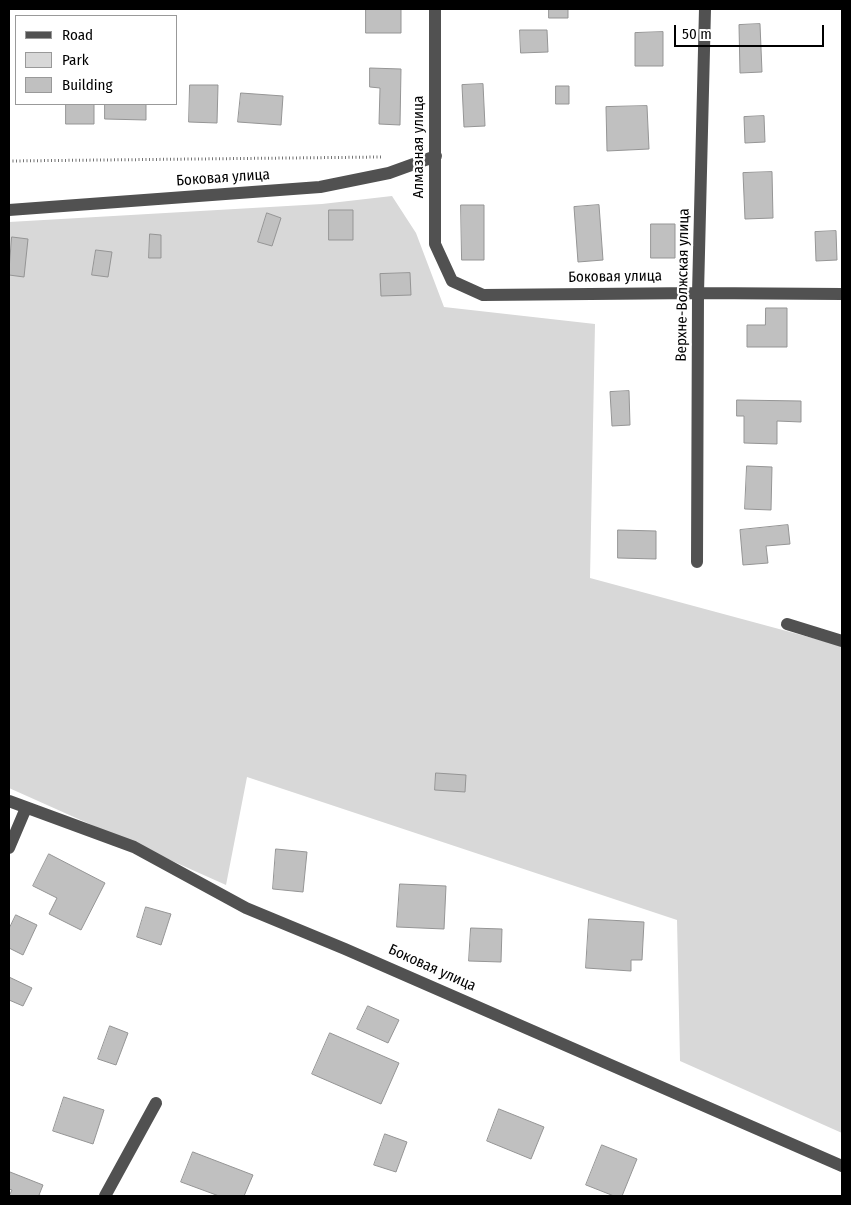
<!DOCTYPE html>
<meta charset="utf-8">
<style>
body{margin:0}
#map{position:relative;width:851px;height:1205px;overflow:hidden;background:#fff;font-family:"Fira Sans Condensed",sans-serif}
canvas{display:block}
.frame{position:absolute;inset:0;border:10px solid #000;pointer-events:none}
.legend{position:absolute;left:15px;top:15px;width:162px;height:90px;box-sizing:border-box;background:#fff;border:1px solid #999;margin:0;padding:6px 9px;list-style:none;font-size:15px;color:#000}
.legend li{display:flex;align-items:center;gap:10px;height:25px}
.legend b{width:25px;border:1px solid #999}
.scale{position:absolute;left:674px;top:25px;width:150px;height:22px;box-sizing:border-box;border:2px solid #000;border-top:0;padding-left:6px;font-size:15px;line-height:18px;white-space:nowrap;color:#000;-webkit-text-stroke:4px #fff;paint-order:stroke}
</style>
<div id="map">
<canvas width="851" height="1205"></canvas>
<div class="frame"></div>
<ul class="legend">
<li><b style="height:6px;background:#515151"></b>Road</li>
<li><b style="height:14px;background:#d8d8d8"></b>Park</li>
<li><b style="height:14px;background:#c0c0c0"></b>Building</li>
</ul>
<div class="scale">50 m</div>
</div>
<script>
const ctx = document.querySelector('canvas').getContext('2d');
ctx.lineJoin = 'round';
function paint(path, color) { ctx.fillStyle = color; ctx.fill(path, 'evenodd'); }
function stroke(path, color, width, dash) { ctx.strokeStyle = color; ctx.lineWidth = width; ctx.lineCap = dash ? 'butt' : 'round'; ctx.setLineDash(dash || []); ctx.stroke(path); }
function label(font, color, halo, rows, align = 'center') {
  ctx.font = font + ' "Fira Sans Condensed",sans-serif'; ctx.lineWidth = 4.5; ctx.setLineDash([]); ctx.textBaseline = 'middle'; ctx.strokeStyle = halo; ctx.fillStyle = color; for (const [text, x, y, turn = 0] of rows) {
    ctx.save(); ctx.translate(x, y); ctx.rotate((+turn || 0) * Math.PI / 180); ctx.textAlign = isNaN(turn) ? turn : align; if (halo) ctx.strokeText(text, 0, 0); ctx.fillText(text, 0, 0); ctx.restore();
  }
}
paint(new Path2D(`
 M392,196L416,233L444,307L595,324L590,578L842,646V1133L680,1061L677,920L247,777L226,885L9,788V222L322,204Z`), '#d8d8d8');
const building = new Path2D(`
 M366,9H401V33H366Z
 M549,9H568V18H549Z
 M760,24L762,72L740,73L739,25Z
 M520,30H547L548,52L521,53Z
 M663,32V66H635V33Z
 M370,68L401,69L400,125L379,124L380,88L370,87Z
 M483,84L485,126L464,127L462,85Z
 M190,85H218L217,123L189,122Z
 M556,86H569V104H556Z
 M241,93L283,96L281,125L238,122Z
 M66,104H94V124H66Z
 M105,104H146V120L105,119Z
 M647,106L649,149L607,151L606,107Z
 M764,116L765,142L745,143L744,117Z
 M772,172L773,218L745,219L743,173Z
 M461,205H484V260H462Z
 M599,205L603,260L578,262L574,207Z
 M329,210H353V240H329Z
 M267,213L281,218L272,246L258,242Z
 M651,224H675V258H651Z
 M836,231L837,260L816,261L815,232Z
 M150,234L161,235V258H149Z
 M12,237L28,239L24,277L9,275Z
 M96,250L112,252L108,277L92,275Z
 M410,273L411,295L381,296L380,274Z
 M766,308H787V347H747V325H765Z
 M629,391L630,425L612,426L610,392Z
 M737,400L801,401V422L777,421V444L744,443V416H737Z
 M747,466L772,467L771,510L745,509Z
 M788,525L790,544L766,546L768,563L743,565L740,530Z
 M618,530L656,531V559L618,558Z
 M436,773L466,775L465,792L435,790Z
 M276,849L307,852L303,892L273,889Z
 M49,854L105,883L81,930L49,914L57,898L33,886Z
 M400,884L446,886L444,929L397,927Z
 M146,907L171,914L161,945L137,937Z
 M16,915L37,925L23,955L9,948V929Z
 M589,919L644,922L642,960H631V971L586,968Z
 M471,928L502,929L501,962L469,961Z
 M9,977L32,988L23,1006L9,1000V1002Z
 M368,1006L399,1020L388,1043L357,1029Z
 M110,1026L128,1033L116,1065L98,1059Z
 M330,1033L399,1063L381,1104L312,1074Z
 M64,1097L104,1110L93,1144L53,1131Z
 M499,1109L544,1127L531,1159L487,1141Z
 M385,1134L407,1142L396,1172L374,1165Z
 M602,1145L637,1159L622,1196H614L586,1185Z
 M193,1152L253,1175L244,1196H219L181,1182Z
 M10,1172L43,1185L39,1195L43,1196H9L12,1190L9,1189Z`);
paint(building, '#c0c0c0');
stroke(building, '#959595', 1);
stroke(new Path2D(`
 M9,161L381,157`), '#737373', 3, [1, 2.5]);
stroke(new Path2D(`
 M435,9V244L452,281L483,295L698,293L842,294
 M9,210L320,187L389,173L436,156
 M697,562L698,293L705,9
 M787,624L842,641
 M9,801L134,847L246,908L345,949L842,1166
 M9,848L26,808
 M105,1196L156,1103`), '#515151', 12);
label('15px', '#000', '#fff', [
 ["Алмазная улица",419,147,-90],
 ["Боковая улица",223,178,-4],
 ["Боковая улица",615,277,-1],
 ["Верхне-Волжская улица",683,285,-89],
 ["Боковая улица",432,968,24]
]);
</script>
